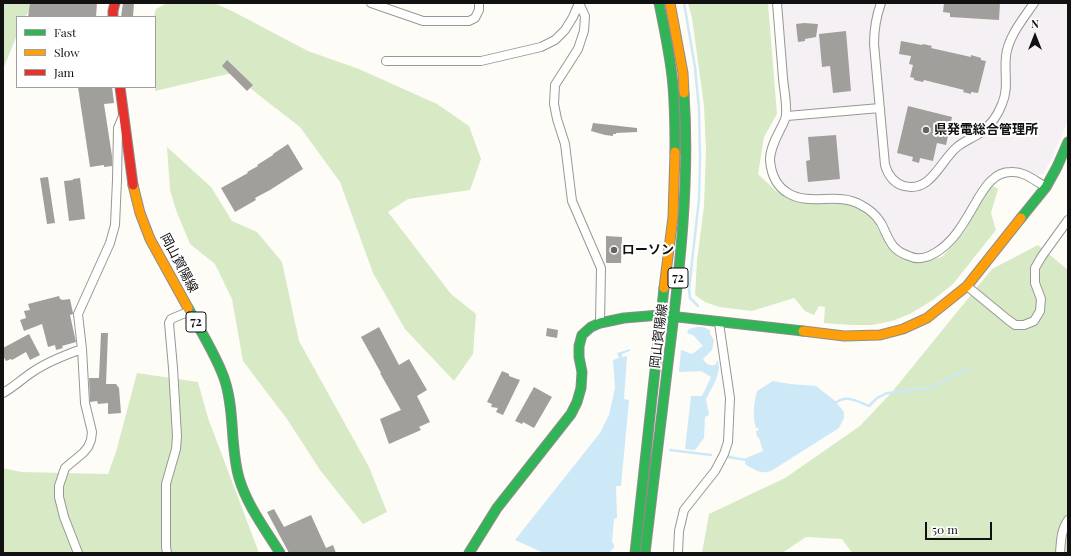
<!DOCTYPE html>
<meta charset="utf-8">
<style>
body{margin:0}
#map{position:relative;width:1071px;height:556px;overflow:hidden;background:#fdfcf7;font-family:"Playfair Display",serif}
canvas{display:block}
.frame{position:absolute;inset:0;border:4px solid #111;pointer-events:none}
.legend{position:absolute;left:16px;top:16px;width:140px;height:72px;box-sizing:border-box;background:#fff;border:1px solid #a0a0a0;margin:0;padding:5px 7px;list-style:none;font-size:12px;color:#111}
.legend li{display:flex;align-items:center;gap:8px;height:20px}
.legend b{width:20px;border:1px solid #a0a0a0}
.north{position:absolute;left:1015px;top:16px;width:40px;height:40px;-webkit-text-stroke:3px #fff;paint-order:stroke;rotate:0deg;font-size:11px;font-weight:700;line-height:16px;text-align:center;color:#111}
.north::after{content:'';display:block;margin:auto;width:14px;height:18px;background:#111;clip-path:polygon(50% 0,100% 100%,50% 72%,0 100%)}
.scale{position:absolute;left:925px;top:522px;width:67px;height:18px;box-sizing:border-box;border:2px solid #111;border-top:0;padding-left:5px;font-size:12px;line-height:14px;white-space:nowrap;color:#111;-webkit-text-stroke:3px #fff;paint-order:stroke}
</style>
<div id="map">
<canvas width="1071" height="556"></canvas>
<div class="frame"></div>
<ul class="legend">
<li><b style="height:5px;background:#30b455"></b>Fast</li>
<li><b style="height:5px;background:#ff9f0a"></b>Slow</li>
<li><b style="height:5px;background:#e5322d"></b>Jam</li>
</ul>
<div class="north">N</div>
<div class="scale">50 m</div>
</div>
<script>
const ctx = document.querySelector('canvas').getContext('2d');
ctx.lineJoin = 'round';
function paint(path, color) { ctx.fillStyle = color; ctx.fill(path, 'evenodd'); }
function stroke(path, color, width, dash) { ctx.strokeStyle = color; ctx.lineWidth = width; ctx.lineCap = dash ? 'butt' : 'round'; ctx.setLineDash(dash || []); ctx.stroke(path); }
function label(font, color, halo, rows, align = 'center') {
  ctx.font = font + ' "Playfair Display","Noto Sans JP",serif'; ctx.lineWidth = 4; ctx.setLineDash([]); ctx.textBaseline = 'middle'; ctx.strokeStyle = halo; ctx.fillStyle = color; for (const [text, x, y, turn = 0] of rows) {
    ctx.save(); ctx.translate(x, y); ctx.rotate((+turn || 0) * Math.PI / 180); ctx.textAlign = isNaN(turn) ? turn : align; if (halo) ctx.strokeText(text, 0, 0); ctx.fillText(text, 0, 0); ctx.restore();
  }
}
paint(new Path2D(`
 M781,3H1068V118L1065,128L1051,160L1043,174L1037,176L1016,167L1004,168L988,177L980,185L955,228L949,236L935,249L923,254H914L896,244L891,236L887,224L877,211L863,201L850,196L832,195H803L792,192L784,185L777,172L775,163V152L789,122L790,108Z`), '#f5f0f3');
paint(new Path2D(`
 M3,3H34L25,17H17V35L4,67L3,72Z
 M167,3H214L232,11L308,51L359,69L437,104L469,126L481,159L470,190L408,199L388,212L451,294L476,314L473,354L454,381L405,329L373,273L340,182L300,127L260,96L232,73L155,91V17H154L156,9Z
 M688,3H768L777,114L764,137L758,174L776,191L796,202L846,204L863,210L875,223L887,247L898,257L920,263L942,257L965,231L991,185L998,189L991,213L996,230L953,284L933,300L910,314L892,321L872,325H851L824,323L825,307L819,306L814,315L805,311L794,298L752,311L719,307L705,302L695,295L697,261L704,206L706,150L704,106L692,18Z
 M167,147L211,187L232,221L257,232L282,262L299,341L369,467L387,512L363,524L320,470L287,419L243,361L232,299L215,264L190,244L176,210L170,190Z
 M1038,245L1068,270V553H852L842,539L806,537L782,553H702L709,514L785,478L860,426L892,392L992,269Z
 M137,373L198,382L208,418L259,553H3V468L21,472L108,474L116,452Z`), '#d8eac5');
paint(new Path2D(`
 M697,327H703L710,330V334L714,340L712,350L703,359C706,364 709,366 715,365L718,360L719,369L716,380L706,399L709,415L705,417L704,438L695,450L685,449L691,396H702L711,377L701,371L679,372L681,350L692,354L703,346L693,335L687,333L689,329Z
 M630,349V351L622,354V357L627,356L624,399L629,400L621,486H616L617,518L614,519L612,542L614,544V548L611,550L610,553H544L515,540L600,433L609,415L615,388L613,360L619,358L617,353Z
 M773,381L790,384L816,386L834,400L844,412V418L839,428L771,471C760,475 754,469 745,464L746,458L763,451L759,438L757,437L756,431L759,430L758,428H756C752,416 754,403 757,391Z`), '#cde8f7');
stroke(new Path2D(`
 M684,3L695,67L699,109L700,159L699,199L689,289L690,298L698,306
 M833,404C847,394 854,400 869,406L877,398L887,393L901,392L914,389H929L967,369
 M670,450L711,455
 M728,457L747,460`), '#cde8f7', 2.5);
paint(new Path2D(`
 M30,3H97L96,17H28Z
 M123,3H134L133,17H121Z
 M944,3H1000L999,20L950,17V13L943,12Z
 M804,23L818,24L816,37L805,39V41L798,42L796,24Z
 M846,31L851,91L833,93L830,66L822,67L819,34Z
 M901,41L922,45L923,44L932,46L931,48L971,57V55L981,58V60L986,61L978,93L971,92V94L963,92L964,90L924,80L923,82L914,80V78L910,77L913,65L909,64L911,56L899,54Z
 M227,60L253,85L247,91L222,66Z
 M78,87H112L114,103L104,104L112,156V166L104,167V165L90,167Z
 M908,106L952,117L946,145L937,143L933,161L920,158L919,163L912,161L913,157L897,153Z
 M593,123L637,128V132L616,133V134H613V136L605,135L591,131Z
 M836,135L840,179L808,182L806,161L810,160L808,137Z
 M288,144L303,169L270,190L255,198L256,200L235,212L221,188L248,173L247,172L258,166L257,165L273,155V154Z
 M48,177L55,223L47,224L40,178Z
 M80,178L85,219L69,221L64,181L73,180V179Z
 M606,236L622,237L621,263H606Z
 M59,296L60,299H61L62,300L70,299L73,313V314L70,315L76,342L62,346L63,348L56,350L55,345L48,347L42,324L24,331L20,320L26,318L24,311L30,310L28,304Z
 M379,327L399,365L409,359L427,390L417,396L430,422L419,427L421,430L389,444L380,419L401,410L380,373H381L361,337Z
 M547,328L558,330L557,338L546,336Z
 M101,333H108L106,384H116L119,388L121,413L108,414V403L98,404L97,401L90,402L89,378H99Z
 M29,334L40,355L30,360L26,352L12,360L11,359L6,361L3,356V348Z
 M502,371L509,374V376L520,380L503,415L496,412L498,408L491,407L492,404L487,402Z
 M534,387L552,397L534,428L523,422L522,424L515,421Z
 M274,509L284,527L311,515L326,548L333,545L336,553H289L267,512Z`), '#a19f9c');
const street = new Path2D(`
 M371,3L423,21H469L475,18L479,10V3
 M579,3L585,16L584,31L578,49L555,85L554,104L557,119L565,144L572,201L601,268L600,323
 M777,3C779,28 781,53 783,78C784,90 787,103 786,115C786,118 784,122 782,126C777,136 770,148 770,160C771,173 776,186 788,193C811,207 837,191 861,205C869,209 876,215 881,223C889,238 890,250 909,256C917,260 927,258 935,253C956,241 967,217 979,197C983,191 986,185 992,180C997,175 1004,172 1011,172C1024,171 1035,181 1046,187
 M881,3C876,17 874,29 874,44L885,165C888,175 893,183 904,186C931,193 940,161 957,147C964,141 973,138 980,133C990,126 998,115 1002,104C1009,89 1004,72 1006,56C1008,37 1023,19 1034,3
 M386,61H481L541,47L555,40L565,30L573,17L579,3
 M787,116L880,108
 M967,286L1007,319L1015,325H1024L1034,321L1040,311L1041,299L1035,283V268L1042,256L1068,220
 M3,393C14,387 23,378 34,371C49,361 65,355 82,349
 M78,553L64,517L59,497V486L65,468L83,453L88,447L91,440L92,432L85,403L82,349L78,314L110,243L115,225L117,180L118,128L123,116
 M167,553L166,547V484L176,449L177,436L173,368L169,323L171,319L190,311
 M678,553L679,531L684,510L715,471L724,454L728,442L730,398L719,323
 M1060,553C1061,541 1061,530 1068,520`);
const fast = new Path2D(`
 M659,3C664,27 669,51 672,76C675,101 675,127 675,152
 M1021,218L1046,187L1057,167L1068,142
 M188,308C200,330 218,358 225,381C235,412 230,447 239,478C247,505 265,529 280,553
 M469,553L497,508L571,414L577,402L581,388L582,372L579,357V346L582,335L591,327L600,323L624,318L660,315L803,331
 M635,553L664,288
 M645,553C653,487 661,421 669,355C680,268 690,181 684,93`);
const slow = new Path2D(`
 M670,3L683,73L684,93
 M133,185L140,213L150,239L188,308
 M664,288L673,217L675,152
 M803,331L844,336L880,335L903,329L927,318L967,286L1021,218`);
const jam = new Path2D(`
 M113,17V11L115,3
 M120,87L133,185`);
stroke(street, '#979795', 10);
stroke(fast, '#8e8d8b', 11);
stroke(slow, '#8e8d8b', 11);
stroke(jam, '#8e8d8b', 11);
stroke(street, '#fffffe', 8);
stroke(fast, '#30b455', 9);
stroke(slow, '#ff9f0a', 9);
stroke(jam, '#e5322d', 9);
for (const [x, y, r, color] of [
 [926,130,4,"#646362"],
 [614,250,4,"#646362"]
]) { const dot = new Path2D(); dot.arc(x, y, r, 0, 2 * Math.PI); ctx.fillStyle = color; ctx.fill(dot); stroke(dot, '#fff', 1.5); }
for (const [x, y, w] of [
 [678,278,20],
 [196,322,20]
]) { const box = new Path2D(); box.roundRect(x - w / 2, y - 10, w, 20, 3); ctx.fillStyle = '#fff'; ctx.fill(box); stroke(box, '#111', 1); }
label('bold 12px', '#111', null, [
 ["72",678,278],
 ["72",196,322]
]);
label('bold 13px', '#111', '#fff', [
 ["県発電総合管理所",934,130],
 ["ローソン",622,250]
], 'left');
label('13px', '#111', '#fff', [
 ["岡山賀陽線",179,263,62],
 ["岡山賀陽線",659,336,-83]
]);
</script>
